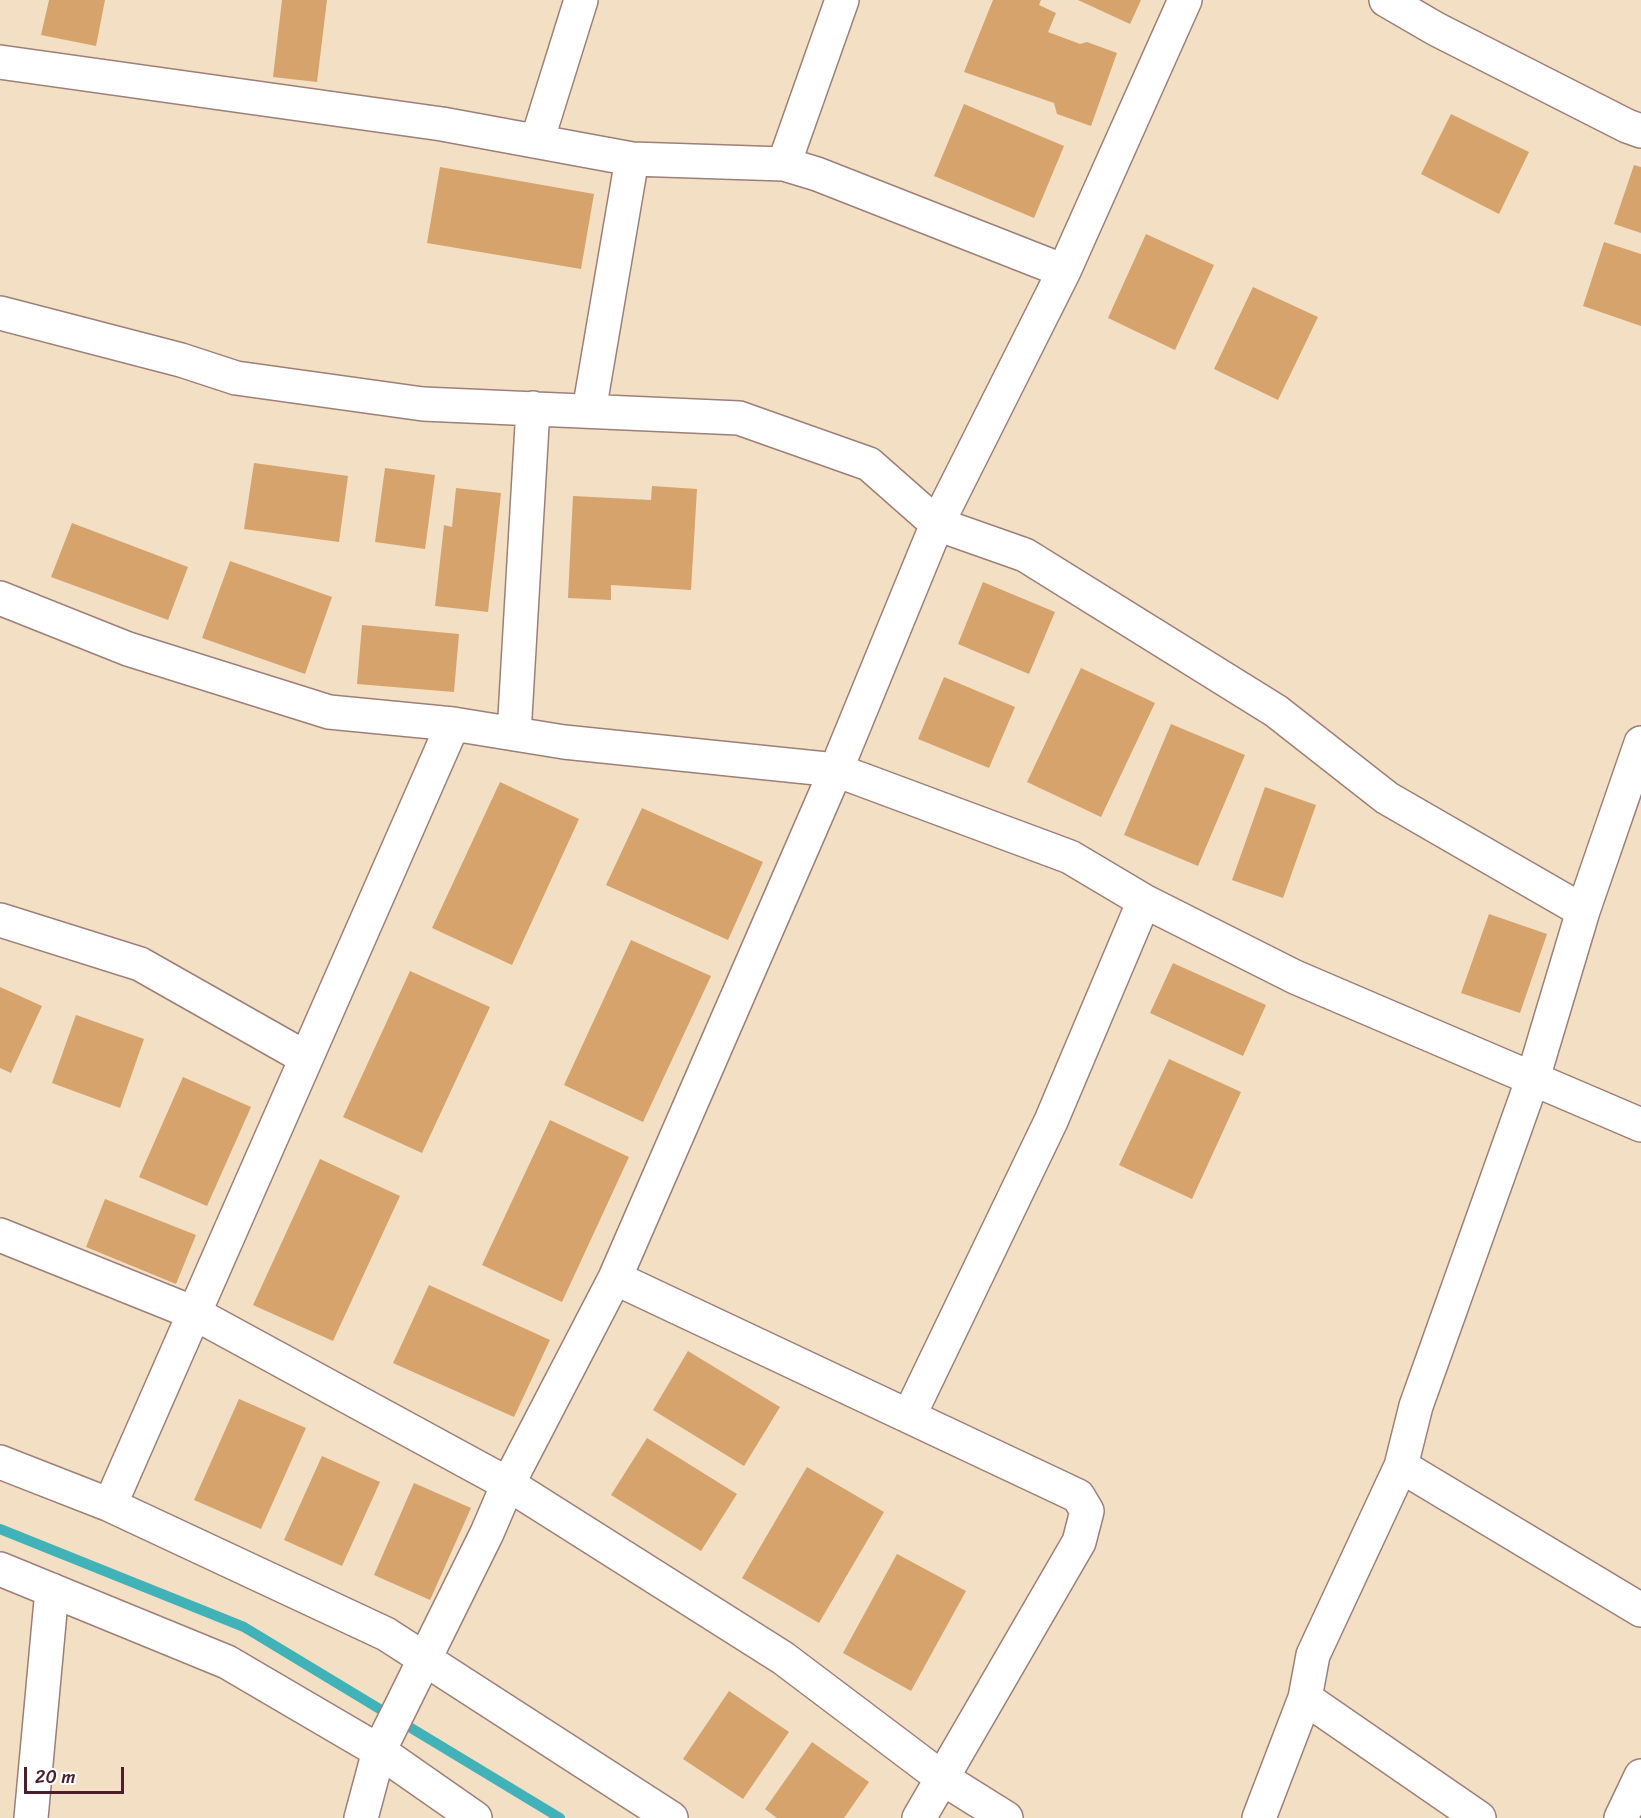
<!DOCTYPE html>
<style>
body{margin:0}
#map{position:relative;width:1641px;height:1818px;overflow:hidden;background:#f3dfc4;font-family:Sriracha,sans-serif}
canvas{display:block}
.scale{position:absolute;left:24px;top:1767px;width:100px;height:27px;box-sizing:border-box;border:3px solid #4a1f2b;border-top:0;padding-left:8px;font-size:18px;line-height:21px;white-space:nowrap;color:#4a1f2b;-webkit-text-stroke:4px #fff;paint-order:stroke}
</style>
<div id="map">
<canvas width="1641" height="1818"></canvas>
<div class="scale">20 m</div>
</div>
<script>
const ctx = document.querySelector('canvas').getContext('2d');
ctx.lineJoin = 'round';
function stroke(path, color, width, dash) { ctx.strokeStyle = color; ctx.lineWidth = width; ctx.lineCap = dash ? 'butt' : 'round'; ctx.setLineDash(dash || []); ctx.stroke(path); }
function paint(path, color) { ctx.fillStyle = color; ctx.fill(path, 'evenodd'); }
stroke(new Path2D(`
 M0,1529L244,1627L560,1818`), '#42b2b9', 10);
paint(new Path2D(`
 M49,0H105L96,46L41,35Z
 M282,0H327L317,82L273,77Z
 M993,0H1041L1039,5L1056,13L1048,32L1080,44L1087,42L1117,53L1091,126L1057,114L1054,103L964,72Z
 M1078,0H1141L1130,24Z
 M964,104L1064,146L1034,218L934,176Z
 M1451,114L1529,152L1499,214L1421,174Z
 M1634,165L1641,167V233L1614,224Z
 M440,167L594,194L581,269L427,243Z
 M1146,234L1214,265L1175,350L1108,318Z
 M1604,242L1641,254V326L1583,306Z
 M1253,287L1318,317L1278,400L1214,369Z
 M254,463L348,476L339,542L244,529Z
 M385,468L435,475L425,549L375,542Z
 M652,486L697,489L691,590L611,585V600L568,598L573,496L651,500Z
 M456,488L501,493L488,612L435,606L444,525L452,527Z
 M72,523L188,567L168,620L51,577Z
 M230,561L332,597L305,674L202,638Z
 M983,582L1055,612L1029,674L958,644Z
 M362,625L459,634L454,692L357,684Z
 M1081,668L1155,703L1101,817L1027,782Z
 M944,677L1015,707L989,768L918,739Z
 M1171,724L1245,755L1198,866L1124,835Z
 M500,782L579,819L512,965L432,928Z
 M1265,787L1316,805L1283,898L1232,880Z
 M642,808L763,862L728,940L606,885Z
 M1489,914L1547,934L1520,1013L1461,993Z
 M631,940L711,976L643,1122L564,1085Z
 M1173,963L1266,1005L1243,1056L1150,1013Z
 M410,971L490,1007L422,1153L343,1117Z
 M0,987L42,1006L11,1073L0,1068Z
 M76,1015L144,1039L120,1108L52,1083Z
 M1169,1059L1241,1092L1192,1199L1119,1165Z
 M183,1077L251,1107L207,1206L139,1177Z
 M550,1120L629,1157L562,1302L482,1265Z
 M320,1159L400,1196L333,1341L253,1305Z
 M105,1199L196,1235L176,1284L86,1247Z
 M429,1285L550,1340L514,1417L393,1363Z
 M688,1351L780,1407L744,1466L653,1410Z
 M239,1399L306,1428L261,1529L194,1500Z
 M647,1438L737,1494L701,1551L611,1495Z
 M322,1456L380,1482L342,1566L284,1540Z
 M807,1467L884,1512L819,1623L742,1578Z
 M414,1483L471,1508L430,1600L374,1575Z
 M897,1554L966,1591L911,1691L843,1653Z
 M729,1691L789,1732L743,1799L683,1759Z
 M812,1742L869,1782L844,1818H777L765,1809Z`), '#d6a36c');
const minor = new Path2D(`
 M1386,0L1436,29L1627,126L1641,131
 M0,62L442,124L632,159L784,164L817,174L1064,271
 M537,141L581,0
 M784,164L842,0
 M0,313L181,360L236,378L423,404L739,418L869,464L937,524L1025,555L1276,711L1387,798L1583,911
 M589,411L632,159
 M0,598L128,649L329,712L453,724L564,742L836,770L937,524L1064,271L1185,0
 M514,734L533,408
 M0,920L140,964L306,1058
 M0,1235L194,1313L508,1484L783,1658L942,1778L1006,1818
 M615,1278L1078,1496L1087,1511L1079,1542L919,1818
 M909,1416L1051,1121L1144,901
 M0,1462L110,1505L386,1634L671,1818
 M1401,1466L1641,1610
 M110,1505L453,724
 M0,1569L227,1662L379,1751L475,1818
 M1305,1698L1479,1818
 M31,1818L52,1590
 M361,1818L379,1751L487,1533L508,1484L615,1278L836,770L1070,857L1144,901L1295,977L1641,1125
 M1259,1818L1305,1698L1313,1655L1401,1466L1416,1406L1533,1078L1583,911L1641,743
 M1621,1818L1641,1776`);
stroke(minor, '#9e7f78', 36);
stroke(minor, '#fff', 33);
</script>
